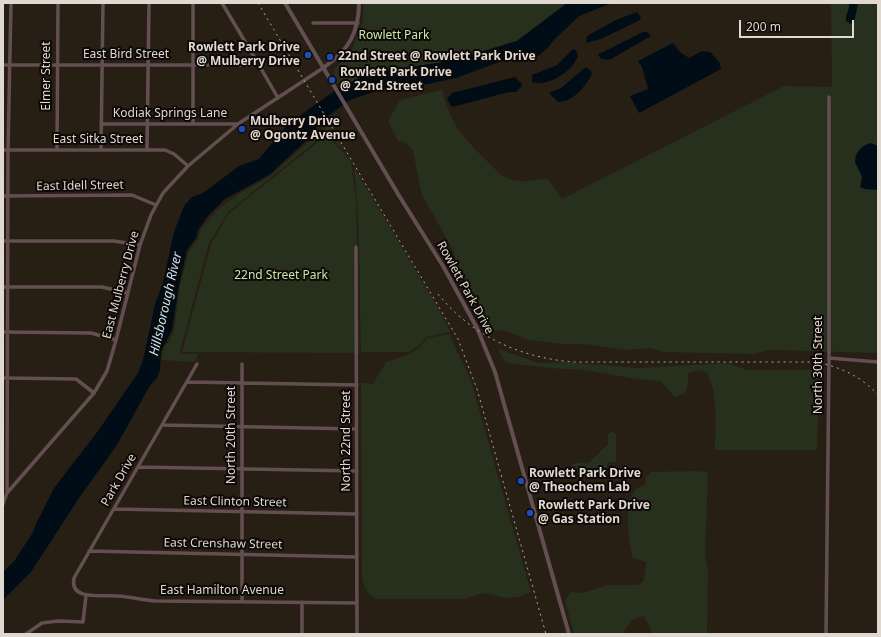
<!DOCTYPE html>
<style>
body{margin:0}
#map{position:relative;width:881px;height:637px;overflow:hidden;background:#281f14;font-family:"Noto Sans",sans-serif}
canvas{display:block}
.frame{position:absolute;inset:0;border:4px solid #dfd9d2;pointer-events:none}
.scale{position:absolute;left:739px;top:20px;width:115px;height:18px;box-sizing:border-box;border:2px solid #dfd9d2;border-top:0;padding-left:5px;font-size:12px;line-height:14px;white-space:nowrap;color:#dfd9d2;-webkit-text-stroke:3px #0e0906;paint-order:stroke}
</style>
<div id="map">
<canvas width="881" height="637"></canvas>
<div class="frame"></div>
<div class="scale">200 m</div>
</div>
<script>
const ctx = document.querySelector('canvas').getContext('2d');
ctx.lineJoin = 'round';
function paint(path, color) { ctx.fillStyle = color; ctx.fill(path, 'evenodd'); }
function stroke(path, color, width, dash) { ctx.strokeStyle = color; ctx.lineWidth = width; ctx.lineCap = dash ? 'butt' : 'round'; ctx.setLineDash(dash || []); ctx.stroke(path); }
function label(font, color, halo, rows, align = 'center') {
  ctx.font = font + ' "Noto Sans",sans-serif'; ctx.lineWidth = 4; ctx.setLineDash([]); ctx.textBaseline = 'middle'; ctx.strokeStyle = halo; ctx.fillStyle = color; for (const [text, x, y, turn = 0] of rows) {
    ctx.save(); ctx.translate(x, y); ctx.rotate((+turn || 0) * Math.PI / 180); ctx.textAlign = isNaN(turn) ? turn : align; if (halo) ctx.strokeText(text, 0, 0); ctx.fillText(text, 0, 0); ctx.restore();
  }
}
paint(new Path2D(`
 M363,3H567L517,41L450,61L371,73L340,87L334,76V70L353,47L363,21Z
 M831,3H878V353L772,350L753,354L663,352L650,348L625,350L584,344H564L529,340L509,332L491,329L458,268L453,250L422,195L413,151L405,142L398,141L388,121L400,100L442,90C452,132 472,145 500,174C515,185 530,181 547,178L562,199L784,86L832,87Z
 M329,124L344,151L326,133L228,212L209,243L180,351L181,354H198L194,362L162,360L164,347L168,343L174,331L180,285L189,251L198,239L201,229L217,210L239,194L269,177Z
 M327,135L351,161L356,198L359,353L182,352L211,244L229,213Z
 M354,167L442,315L450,332L426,337L422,343L409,352H361C359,290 361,228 354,167Z
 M449,334L471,381L531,592L518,597L507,598L483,593L463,599H378C367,595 364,588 362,577L361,383H369L372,385L386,362C401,357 419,353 427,338Z
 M498,349L539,363L563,362L640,368L727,363L747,370H822L821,399L818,420L817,450H715C715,425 719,396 707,373L699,370L688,373V384L685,393L675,397L660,381L637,379L578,369H562L513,364L505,361Z
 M611,431L616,434V462H607V471L569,472C569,461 581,463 589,463L608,444V434Z
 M695,471L707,472L708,475L705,554L708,569L707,634H653L644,616L632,620L622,634H574L565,601L570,592L583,593L608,585H639L644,580L646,562L633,558C628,542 624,502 636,489C638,487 642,486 645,485L646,477L651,472Z`), '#26301d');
paint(new Path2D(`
 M567,3H612L579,16L554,40L548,48L538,56L524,60L502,61L456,78L428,84L391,86L350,100L320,122L307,140L269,175L225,199L208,216L198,230L196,238L187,250L179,285L172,330L161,351L160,370L157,378L149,387L117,445L79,498L31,572L3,600V572L15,560L33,532L36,524L54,488L98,431L138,373L143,360L155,304L163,283L174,232L184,206L192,197L203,193L239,166L259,159L288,124L340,87L371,73L450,61L517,41Z
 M849,3H858L855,18L851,24L846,21C845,15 850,10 849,3Z
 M637,12L641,18L640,20L601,39L586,43L587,36L616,20Z
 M643,32H647L651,36L611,59L606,60L600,58L598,54L603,52Z
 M673,43L680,52L689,58L702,51L710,52L720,63L721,69L639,113L630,96L648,89L642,67L638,61Z
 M573,49L576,50L578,56C573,71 547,88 532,82V75L557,65Z
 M586,67L591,71L592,74C585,87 573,102 558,102L549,93L561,88Z
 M515,77L521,83L522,86L516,92H509L452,107L447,99L452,93Z
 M871,143L878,146V190L865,189L860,187L862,177L855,162C855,152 862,145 871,143Z`), '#000c16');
stroke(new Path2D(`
 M222,3L259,65
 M313,23H358
 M3,65H259L278,98
 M102,124H238
 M193,124V3
 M3,150H165L174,154L188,166
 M57,150L58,3
 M101,150L103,3
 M147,150L149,3
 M3,196L132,195L156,205
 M3,241H114L140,245
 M356,247L357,634
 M3,287H102L128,293
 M3,332L91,333L116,340
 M829,358L878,362
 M197,364L74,578C69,602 105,594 118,596C131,597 143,600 156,601L357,603
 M3,378L76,379L94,393
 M187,382L357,385
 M163,425L356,429
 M138,467L357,471
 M7,493L8,150L11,3
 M3,504L7,493L94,393L107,371L116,340L140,245L151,215L163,193L188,166L238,124L323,68
 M114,509L357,514
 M89,551L357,557
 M242,601V364
 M26,634L42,623L58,621L83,622L86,596
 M302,634V602
 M826,634L829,358V97`), '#634f51', 3.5);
stroke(new Path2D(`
 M285,3L398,194L443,266L477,328L495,372L569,634
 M323,68C348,51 359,33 359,3`), '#634f51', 4);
stroke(new Path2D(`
 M258,3L458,339L477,389L546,634
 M438,294C472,336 519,357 572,362H816C840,367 861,376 878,395`), '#aca59d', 1, [2, 4]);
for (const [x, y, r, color] of [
 [308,55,4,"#1a4fb4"],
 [330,57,4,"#1a4fb4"],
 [332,80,4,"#1a4fb4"],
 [242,129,4,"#1a4fb4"],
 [521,481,4,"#1a4fb4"],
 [530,513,4,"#1a4fb4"]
]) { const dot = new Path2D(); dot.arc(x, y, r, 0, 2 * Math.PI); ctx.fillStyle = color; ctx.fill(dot); stroke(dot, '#0e0906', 1.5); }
label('12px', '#c6e8ac', '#0e0906', [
 ["Rowlett Park",394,36],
 ["22nd Street Park",281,276]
]);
label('bold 12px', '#dfd9d2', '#0e0906', [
 ["Rowlett Park Drive",300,48,"right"],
 ["@ Mulberry Drive",300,62,"right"],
 ["22nd Street @ Rowlett Park Drive",338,57],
 ["Rowlett Park Drive",340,73],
 ["@ 22nd Street",340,87],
 ["Mulberry Drive",250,122],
 ["@ Ogontz Avenue",250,136],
 ["Rowlett Park Drive",529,474],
 ["@ Theochem Lab",529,488],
 ["Rowlett Park Drive",538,506],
 ["@ Gas Station",538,520]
], 'left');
label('12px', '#dfd9d2', '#0e0906', [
 ["East Bird Street",126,55],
 ["Elmer Street",47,76,-90],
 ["Kodiak Springs Lane",170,114],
 ["East Sitka Street",98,140],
 ["East Idell Street",80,186,-1],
 ["East Mulberry Drive",121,285,-75],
 ["Rowlett Park Drive",465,288,61],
 ["North 30th Street",819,365,-90],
 ["North 20th Street",232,435,-90],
 ["North 22nd Street",347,441,-90],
 ["Park Drive",119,480,-60],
 ["East Clinton Street",235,502,1],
 ["East Crenshaw Street",223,544,1],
 ["East Hamilton Avenue",222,591]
]);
label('italic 13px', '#bbe4fb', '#0e0906', [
 ["Hillsborough River",166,304,-77]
]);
</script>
